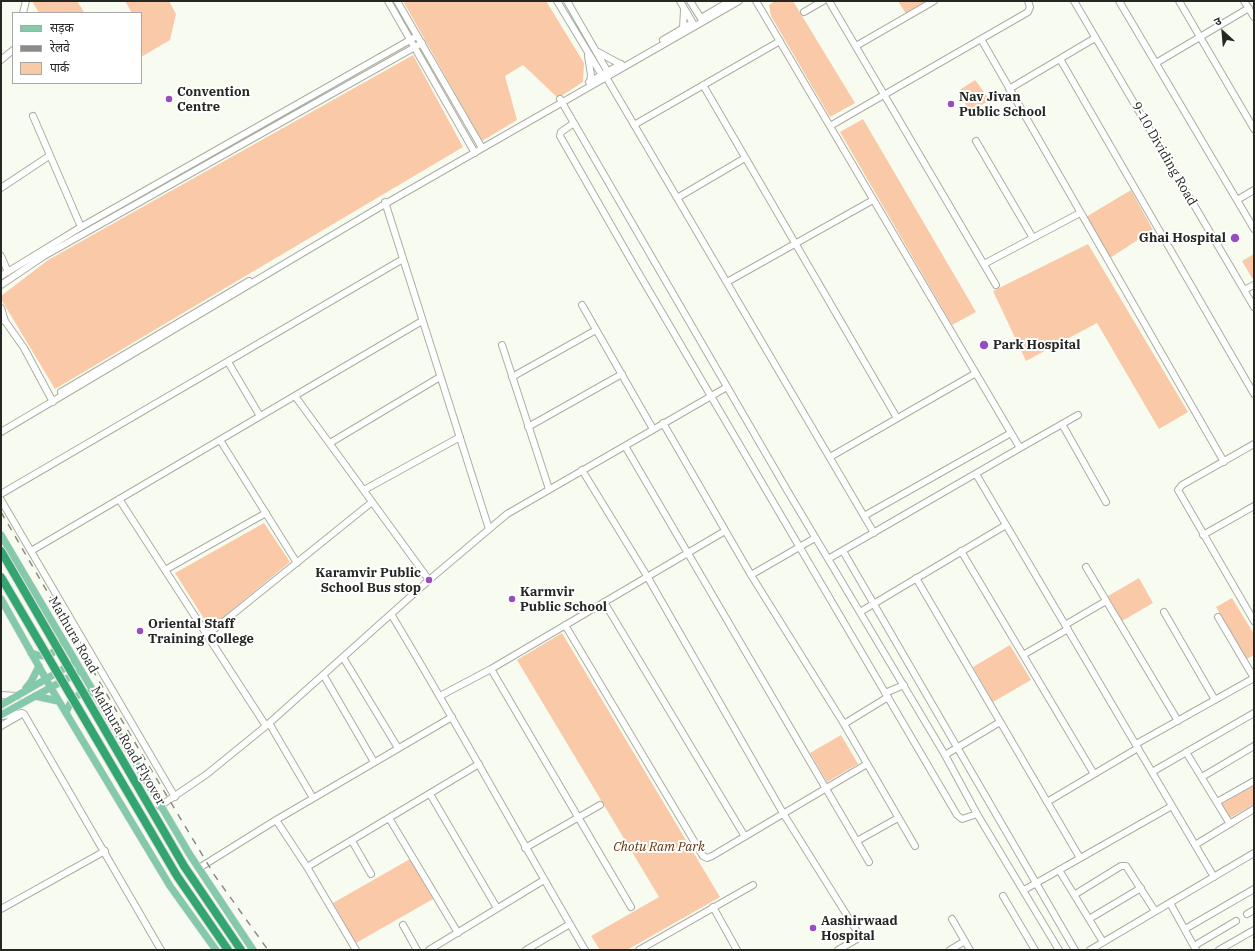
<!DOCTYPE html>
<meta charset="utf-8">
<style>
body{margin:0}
#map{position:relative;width:1255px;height:951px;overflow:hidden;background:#f8fcf0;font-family:"IBM Plex Serif","Noto Sans Devanagari",serif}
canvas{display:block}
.frame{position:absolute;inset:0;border:2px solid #252723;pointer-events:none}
.legend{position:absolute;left:12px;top:12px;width:130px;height:72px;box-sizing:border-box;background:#fff;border:1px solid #a8a9a7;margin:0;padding:5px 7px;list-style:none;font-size:12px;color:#252723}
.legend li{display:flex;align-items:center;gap:8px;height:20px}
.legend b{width:20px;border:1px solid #a8a9a7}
.north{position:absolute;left:1203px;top:12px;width:40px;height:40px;-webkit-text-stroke:3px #fff;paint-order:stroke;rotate:334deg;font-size:11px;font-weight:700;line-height:16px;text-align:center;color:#252723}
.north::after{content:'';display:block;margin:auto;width:14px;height:18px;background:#252723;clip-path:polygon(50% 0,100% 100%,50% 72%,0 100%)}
</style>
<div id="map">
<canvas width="1255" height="951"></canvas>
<div class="frame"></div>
<ul class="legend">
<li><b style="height:5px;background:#84c9a9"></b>सड़क</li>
<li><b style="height:5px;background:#8a8d85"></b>रेलवे</li>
<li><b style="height:11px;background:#fac9a8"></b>पार्क</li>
</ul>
<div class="north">उ</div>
</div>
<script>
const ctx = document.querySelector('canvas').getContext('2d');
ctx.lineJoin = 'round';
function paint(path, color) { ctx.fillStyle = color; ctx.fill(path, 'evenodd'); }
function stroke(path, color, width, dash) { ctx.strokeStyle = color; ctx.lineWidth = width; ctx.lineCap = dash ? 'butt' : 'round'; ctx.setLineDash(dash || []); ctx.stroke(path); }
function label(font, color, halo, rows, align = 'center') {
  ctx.font = font + ' "IBM Plex Serif",serif'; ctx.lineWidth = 4; ctx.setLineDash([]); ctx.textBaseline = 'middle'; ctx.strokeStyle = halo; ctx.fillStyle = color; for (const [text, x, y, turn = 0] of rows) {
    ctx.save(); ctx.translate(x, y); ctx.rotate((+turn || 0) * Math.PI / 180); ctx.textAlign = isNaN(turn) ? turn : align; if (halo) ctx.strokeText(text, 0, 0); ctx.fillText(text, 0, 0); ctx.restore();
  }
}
paint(new Path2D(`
 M32,1H77L84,12L39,13Z
 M125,1H169L176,14L170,40L141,57V13H132Z
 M403,1H546L584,63L583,82L558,98L523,65L505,76L517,120L482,141Z
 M775,1H793L855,103L830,117L771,16L769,5Z
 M898,1H929L906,14Z
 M413,55L463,147L55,389L1,299V296L48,260Z
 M975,80L990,100L970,112L958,91Z
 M863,119L976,312L952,325L840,132Z
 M1131,190L1153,230L1110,258L1086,217Z
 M1088,244L1188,412L1159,429L1097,323L1026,361L993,291Z
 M1254,254V277L1252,278L1242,261Z
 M264,523L290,562L210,628L175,573Z
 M1139,578L1153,603L1122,621L1108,596Z
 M1232,598L1254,634V655L1247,659L1216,607Z
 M562,633L720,897L627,950H600L591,936L659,897L517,660Z
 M1010,645L1031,680L993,702L973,667Z
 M841,735L858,764L827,782L810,753Z
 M1254,785V804L1230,818L1222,804Z
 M410,859L433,899L356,943L333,903Z`), '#fac9a8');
const minor = new Path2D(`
 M388,1L475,153
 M397,1L482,148
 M557,1L603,77
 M567,1L609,74
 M680,1L694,25
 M690,1L702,20
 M756,1L1020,448L828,559
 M829,1L996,285
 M1074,1L1254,307
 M1119,1L1254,229
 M1179,1L1254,129
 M1244,1L1254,17
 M804,12L823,1
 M23,13L26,1
 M701,18L730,1
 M683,28L684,10
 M981,39L1224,462
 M663,40L692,23
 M856,46L934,1
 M598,52L620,64
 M588,56L591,75L590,82
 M1060,59L1254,394
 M1,60L13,50
 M1156,63L1249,8
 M606,77L874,533
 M589,82L621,64
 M703,85L897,418
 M1009,89L1095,38
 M560,99L787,490L945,755L977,814L1059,950
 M33,116L81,227
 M574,123L561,132L560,136L631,260L957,815L962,819L977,814
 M634,125L780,41
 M830,126L1028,12L1030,7L1028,1
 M976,141L1033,238
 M1,188L49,156
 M677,198L745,158
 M1237,200L1254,190
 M385,202L489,529
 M1,256L8,272
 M984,264L1080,213
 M1,276L81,227L417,36
 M727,282L873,200
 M1,285L44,256L422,43
 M1244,290L1254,285
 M582,305L653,429
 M1,308L5,321
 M1,320L5,321L24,348L53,402
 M502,345L549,489
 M228,362L260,416
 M512,377L596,330
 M61,392L249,281
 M295,396L429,580
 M663,423L751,575L844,724L915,846
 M1062,424L1106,502
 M528,427L622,374
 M1,432L385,204L739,1
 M220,440L297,563
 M330,443L440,377
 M1254,444L1182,485L1178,490L1254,621
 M625,446L869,862
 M1020,448L1078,415
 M830,457L976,373
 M582,470L647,576L783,813L858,933L857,939L838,950
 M976,474L1214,877
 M364,490L460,437
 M1,494L403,259
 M119,499L266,726
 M1,500L175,797
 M864,516L1011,433
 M1203,535L1254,506
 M31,551L422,321
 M843,551L1075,950
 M961,551L1094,774
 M1086,567L1178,721
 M165,570L266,513
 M751,575L815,538
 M916,578L1080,858
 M604,602L744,835
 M860,612L1006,525
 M1164,612L1215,700
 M391,614C458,725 520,839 585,950
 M1218,617L1254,678
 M565,625L703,856L707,858L712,856L867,764
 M1065,625L1106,601
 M207,635L372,502
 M1023,655L1068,629
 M344,659L398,748
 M491,669L631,907
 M324,676L374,762
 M885,693L904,685
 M1,695L17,696
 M440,696L491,669L725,531
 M2,716L22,713L24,714L161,950
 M269,723L313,798
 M844,724L888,697
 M1,726L22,714
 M1136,744L1254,678
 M1186,752L1230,824
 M945,755L1000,722
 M1152,772L1254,713
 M1202,777L1254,746
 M430,794L497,908
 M1047,802L1138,748
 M1217,802L1254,781
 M160,806L207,774L266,726L429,580L507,514L727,387
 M389,818L458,933
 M276,820L307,867L356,950
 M352,841L371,874
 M857,841L898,818
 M1195,845L1254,809
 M525,848L600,805
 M307,867L479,764
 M199,868L276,820L452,717
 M1059,870L1103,942
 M1024,890L1172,806
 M1074,895L1121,866H1126L1155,911
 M1003,896L1035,950
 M1170,903L1196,950
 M713,907L737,950
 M1,909L105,851
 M1247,914L1254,910
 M952,919L970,950
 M1089,919L1141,888
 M403,925L417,950
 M1185,929L1254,889
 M1194,946L1236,921
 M429,950L544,880
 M526,950L570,924
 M639,950L753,885
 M950,950L965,941
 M1090,950L1254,853
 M1219,950L1254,930`);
const major = new Path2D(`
 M1,535L190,855L253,950
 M1,599L51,688L170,886L216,950
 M31,653C44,658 52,657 59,645
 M26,688L31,682L39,666
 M35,696L58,701
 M1,705L72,664
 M66,713C70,701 76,692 89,693
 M1,715L77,673`);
stroke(minor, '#a9aea2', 8);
stroke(major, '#dcdcdc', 8);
stroke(minor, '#fff', 6);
stroke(major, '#84c9a9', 7);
stroke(new Path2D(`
 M1,512L131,736L215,876L268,950`), '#8a8d85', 1.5, [7, 7]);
const highwayBridge = new Path2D(`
 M1,551L184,866L241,950
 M1,577L177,876L228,950`);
stroke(highwayBridge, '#dcdcdc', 10, []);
stroke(highwayBridge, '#32a570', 8);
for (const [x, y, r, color] of [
 [169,99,4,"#954dc0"],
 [951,104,4,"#954dc0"],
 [1235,238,5,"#954dc0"],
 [984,345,5,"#954dc0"],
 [429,580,4,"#954dc0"],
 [512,599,4,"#954dc0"],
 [140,631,4,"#954dc0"],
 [813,928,4,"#954dc0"]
]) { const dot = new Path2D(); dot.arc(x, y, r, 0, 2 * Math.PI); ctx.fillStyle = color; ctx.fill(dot); stroke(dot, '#fff', 1.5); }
label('bold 13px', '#252723', '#fff', [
 ["Convention",177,92],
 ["Centre",177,107],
 ["Nav Jivan",959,97],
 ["Public School",959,112],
 ["Ghai Hospital",1226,238,"right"],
 ["Park Hospital",993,345],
 ["Karamvir Public",421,573,"right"],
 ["School Bus stop",421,588,"right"],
 ["Karmvir",520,592],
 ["Public School",520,607],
 ["Oriental Staff",148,624],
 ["Training College",148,639],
 ["Aashirwaad",821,921],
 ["Hospital",821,936]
], 'left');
label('13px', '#252723', '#fff', [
 ["9-10 Dividing Road",1164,154,60],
 ["Mathura Road",73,635,60],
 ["Mathura Road Flyover",128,746,60]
]);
label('italic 13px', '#62320b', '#fff', [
 ["Chotu Ram Park",659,847]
]);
</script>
